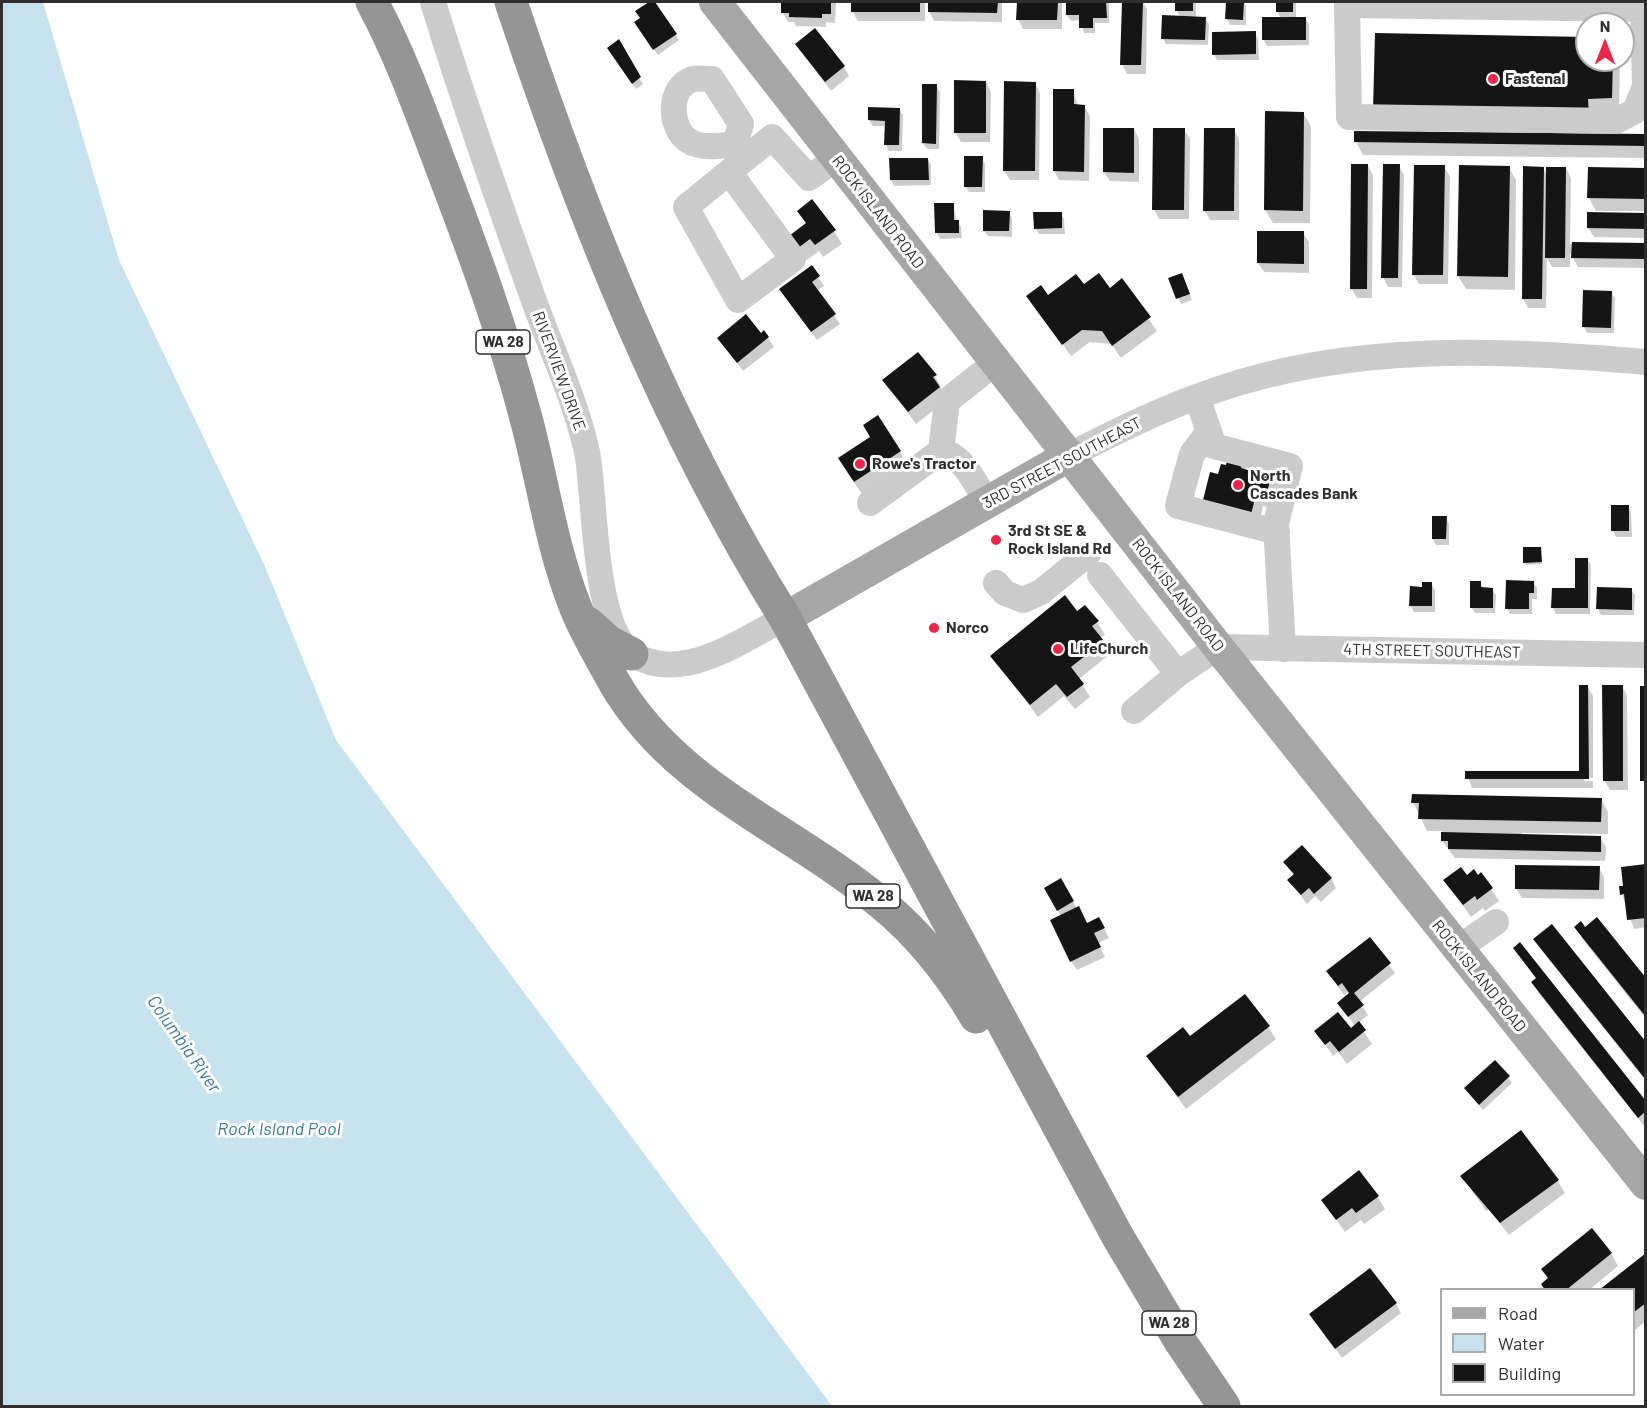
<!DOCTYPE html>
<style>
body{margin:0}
#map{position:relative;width:1647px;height:1408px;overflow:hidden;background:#fff;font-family:Barlow,sans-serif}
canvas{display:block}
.frame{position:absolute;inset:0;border:3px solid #2e2e2e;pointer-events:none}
.legend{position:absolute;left:1440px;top:1288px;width:195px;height:108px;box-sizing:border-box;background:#fff;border:2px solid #ababab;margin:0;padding:8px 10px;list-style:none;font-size:18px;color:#2e2e2e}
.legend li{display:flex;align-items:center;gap:12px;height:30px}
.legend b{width:30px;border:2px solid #ababab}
.north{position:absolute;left:1575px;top:12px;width:60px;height:60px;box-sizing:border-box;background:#fff;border:2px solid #ababab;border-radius:50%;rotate:0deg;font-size:16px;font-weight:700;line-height:24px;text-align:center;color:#2e2e2e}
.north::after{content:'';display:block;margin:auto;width:21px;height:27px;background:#f22248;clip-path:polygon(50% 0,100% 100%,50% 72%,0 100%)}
</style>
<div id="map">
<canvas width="1647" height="1408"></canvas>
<div class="frame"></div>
<ul class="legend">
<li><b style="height:8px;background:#a6a6a6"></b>Road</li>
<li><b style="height:16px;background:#c5e2ee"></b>Water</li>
<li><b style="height:16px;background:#151515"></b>Building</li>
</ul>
<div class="north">N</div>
</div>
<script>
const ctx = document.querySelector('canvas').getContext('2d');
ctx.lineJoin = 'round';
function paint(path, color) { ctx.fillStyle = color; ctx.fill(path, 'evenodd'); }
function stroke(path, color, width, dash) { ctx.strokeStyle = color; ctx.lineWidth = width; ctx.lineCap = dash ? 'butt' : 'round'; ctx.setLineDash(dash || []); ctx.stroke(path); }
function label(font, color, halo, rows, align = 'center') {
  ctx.font = font + ' Barlow,sans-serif'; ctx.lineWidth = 6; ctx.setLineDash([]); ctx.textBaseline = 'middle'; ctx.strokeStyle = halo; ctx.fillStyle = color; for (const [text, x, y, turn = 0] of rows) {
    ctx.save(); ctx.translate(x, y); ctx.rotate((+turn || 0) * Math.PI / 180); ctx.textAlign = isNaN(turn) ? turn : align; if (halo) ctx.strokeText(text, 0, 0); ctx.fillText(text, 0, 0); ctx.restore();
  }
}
paint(new Path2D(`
 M2,2H43L119,260L264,564L336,740L832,1406H2Z`), '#c5e2ee');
paint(new Path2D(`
 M653,2L679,40L658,55L639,29L641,19L637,12Z
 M783,2H836L835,23L826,22V27L796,26L794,22H788L783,13Z
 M852,2H925V21H858L852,11Z
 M929,2H1002V22L934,21L929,11Z
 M1018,2H1062V29H1023L1018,19Z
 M1067,2H1109V23H1095V33H1084L1081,20L1071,21L1067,15Z
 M1123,2H1143L1147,9L1146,74H1127L1122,64Z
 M1177,2H1196V18H1205L1209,24L1208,45L1166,44L1163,38L1180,17L1177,11Z
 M1227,2H1244L1246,6V25H1230L1227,19Z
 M1277,2H1296V18H1305L1309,24V45L1267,46L1264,40L1281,18L1277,11Z
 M1255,33L1258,39L1259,60H1217L1214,54Z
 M1587,39V60H1620L1619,110L1375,109Z
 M796,45L844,67L849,76L831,91Z
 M612,54L629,63L643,84L636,89Z
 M986,82L991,92L990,142H961L955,132Z
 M1035,83L1040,93L1039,180H1010L1004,171Z
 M936,86L940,92L939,149H927L923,143Z
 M1073,91L1078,106H1084L1090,116L1089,181L1059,180L1054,171Z
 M899,109L903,115L902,151H889L886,145V126H873L869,120Z
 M1303,113L1311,126L1310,223H1273L1265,210Z
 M1134,129L1139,139V182L1110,181L1104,172Z
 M1184,130L1190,139L1189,219H1159L1154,209Z
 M1234,130L1239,139V220H1210L1204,210Z
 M1356,132L1646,136V158L1363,155L1356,142Z
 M982,158L985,164V192H969L965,186Z
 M928,159L931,165V185L894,186L891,180V160Z
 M1368,166L1373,175L1372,298H1357L1351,288Z
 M1399,166L1404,175L1402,287H1388L1383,277Z
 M1444,167L1450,176L1448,284H1419L1413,274Z
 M1509,168L1516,180L1515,290L1466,289L1458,276Z
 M1543,168L1548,177L1566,168L1571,178L1570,244L1646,245V268L1578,267L1570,253V267H1552L1547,258L1546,308H1528L1523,299Z
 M1646,169V211H1596L1589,198Z
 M953,204L957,221L961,227L962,238L940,239L937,233Z
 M799,211L834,231L842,244L823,257L819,251L807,260L798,249L806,224Z
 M1009,212L1012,218V237L988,236L984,231Z
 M1061,213L1064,219L1065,234H1039L1035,228Z
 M1589,214H1646V238L1594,237L1588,228Z
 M1303,233L1309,242V273L1264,272L1258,263Z
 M1182,275L1192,300L1181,304L1170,279Z
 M818,277L824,286L817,291L840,324L817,340L787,299Z
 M1122,280L1157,331L1121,358L1111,344L1090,342L1071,356L1028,296L1047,297L1083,286L1109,290Z
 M1611,292L1615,298L1614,333H1587L1584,327Z
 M764,332L774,347L743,371L719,338L761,335Z
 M935,376L947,400L916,424L884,380Z
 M872,438L900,452L907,464L862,494L847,472Z
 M1241,461L1248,472L1270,478L1277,491L1273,508L1263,506L1257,531L1219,476Z
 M1628,506L1631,512L1632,537H1616L1613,531Z
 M1446,518L1449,524V545H1436L1433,539Z
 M1540,548L1542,564L1526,565L1525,562Z
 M1587,559L1591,565L1590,614H1556L1553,608L1576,590Z
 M1533,582L1537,588V599H1532V614H1510L1507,608Z
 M1480,583L1484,589H1492L1496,595L1495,613H1475L1471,607Z
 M1431,584L1435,590V612H1414L1411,606V588H1424Z
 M1631,589L1635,595L1634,615H1601L1598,609Z
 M1077,613L1097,622L1105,635L1100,638L1110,654L1079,679L1090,697L1075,709L1064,696L1038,717L992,656Z
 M1622,686L1627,696L1628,790H1610L1604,780Z
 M1588,687L1593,696V778H1584V781H1593V788H1472L1466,773H1581Z
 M1601,799L1608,812V834L1522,833V836L1600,837L1606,847L1605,861L1455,858L1442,841V831H1427L1413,802Z
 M1285,863L1331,878L1336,888L1321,902L1315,896L1307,904L1289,881L1294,876Z
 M1646,866V927L1634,929L1622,894L1625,887Z
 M1599,868L1604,877V899L1522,898L1516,888Z
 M1467,877L1491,889L1499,901L1485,911L1483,908L1471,917L1445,880Z
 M1060,880L1087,925L1099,919L1109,938L1098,943L1105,957L1077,970L1071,961L1061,916L1046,888Z
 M1576,927L1646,981V1019L1583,940Z
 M1370,939L1395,973L1359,1002L1368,1015L1358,1023L1372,1044L1347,1064L1338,1052L1333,1056L1316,1031L1350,1030L1355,1026L1339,1003L1350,994L1348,992L1344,995L1328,972Z
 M1535,939L1646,1045V1081L1543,952Z
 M1514,948L1646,1104L1644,1126L1538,992L1533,982L1537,979Z
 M1268,1027L1276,1039L1186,1109L1148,1056L1190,1038Z
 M1495,1062L1512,1083L1483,1110L1465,1089Z
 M1462,1176L1557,1180L1565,1193L1509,1235L1489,1209L1486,1211Z
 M1377,1196L1385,1209L1364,1224L1361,1220L1345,1232L1323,1201Z
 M1611,1253L1618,1266L1589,1290H1546L1549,1280L1543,1269Z
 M1646,1256V1321L1634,1331V1290Z
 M1396,1304L1401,1313L1342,1358L1311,1314Z`), '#0003');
paint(new Path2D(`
 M649,2H655L677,34L653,50L634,22L640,18L635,11Z
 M781,2H831V14H822V18L789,17V13H781Z
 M851,2H920V12H851Z
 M928,2H998L997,13L928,12Z
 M1017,2H1058L1057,20H1016Z
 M1066,2H1106L1107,18H1093V28H1079V15H1066Z
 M1122,2H1143L1141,65H1120Z
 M1175,2H1193V11H1175Z
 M1226,2H1244L1243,20L1225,19Z
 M1276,2H1293V12H1276Z
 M1162,15L1206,17L1205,40L1161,39Z
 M1262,17H1306V40H1262Z
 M815,28L845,66L825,82L795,44Z
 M1256,31V54L1212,55V32Z
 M1375,33L1587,37V60H1613L1612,98L1588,99L1589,116L1373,110Z
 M619,39L641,77L632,84L607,48Z
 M954,80L986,81V133H954Z
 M1004,81L1036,82L1035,171H1003Z
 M922,84H937L936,144L922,143Z
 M1053,89H1074V104L1085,105L1084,172L1053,171Z
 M868,107L900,108L899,145H884L885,121L868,120Z
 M1265,111L1304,112L1303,211L1264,210Z
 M1103,128H1134V173L1103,172Z
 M1153,128H1185L1184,210H1152Z
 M1204,128H1235L1234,211H1203Z
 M1354,131L1646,134V146L1354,142Z
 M964,156H983L982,187H964Z
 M889,158H928L929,180H890Z
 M1351,164H1368L1367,289H1350Z
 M1383,164H1400L1398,278H1381Z
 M1414,165H1445L1443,275H1412Z
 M1459,165L1510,166L1508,277L1457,276Z
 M1523,166L1544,167L1542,299H1522Z
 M1546,167H1566L1565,258H1545Z
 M1588,167L1646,168V199L1587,198Z
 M812,199L836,230L815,245L810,239L798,248L789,236L806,223L797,211Z
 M934,203H954V220H959V233H935Z
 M983,210L1010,211L1009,231H983Z
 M1033,212H1062V228L1034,229Z
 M1587,212L1646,213V229L1587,228Z
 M1257,231H1304V264L1257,263Z
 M1572,242L1646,243V259L1571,258Z
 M812,265L820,276L812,282L836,314L811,332L779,289Z
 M1099,273L1110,288L1122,278L1151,317L1112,346L1102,331L1082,330L1062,345L1026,296L1041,285L1048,295L1076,274L1084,284Z
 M1182,273L1190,294L1176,299L1168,278Z
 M1583,290L1612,291L1611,328L1582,327Z
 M746,314L761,333L764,330L769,337L737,363L717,338Z
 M918,352L937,375L933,377L940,387L908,412L882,380Z
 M878,415L901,451L854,482L838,458L870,437L863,425Z
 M1228,456L1242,460L1241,468L1271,477L1266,496L1256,494L1250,519L1201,508L1210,472L1218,474L1221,464L1226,465Z
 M1611,505H1629V531H1611Z
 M1432,516H1447L1446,539H1432Z
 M1523,547H1541L1542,562L1523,563Z
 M1575,558H1588V608H1551L1552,588H1575Z
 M1506,580L1534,581V593H1529V609H1505Z
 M1470,581H1481V587L1493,588V608H1470Z
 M1422,582H1432V606H1409L1410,586L1422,587Z
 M1597,587L1632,588V610L1596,609Z
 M1065,595L1077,611L1085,605L1099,621L1092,626L1104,641L1071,667L1084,684L1067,697L1056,684L1030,705L990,656Z
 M1579,685H1588L1589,779H1465V771H1579Z
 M1602,685H1623V781H1603Z
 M1640,686H1646V781H1640Z
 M1412,794L1602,798L1601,822L1418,819L1419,803H1411Z
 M1441,832L1601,836V852L1448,849V841H1441Z
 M1302,845L1332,878L1314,894L1309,888L1301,895L1287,880L1294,874L1283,862Z
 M1646,864V918L1627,920L1624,894L1620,895L1619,886H1623L1621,867Z
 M1515,865L1600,866L1599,890L1515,889Z
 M1461,867L1467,875L1474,869L1478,875L1481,872L1493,888L1477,900L1475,896L1463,905L1443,880Z
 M1061,878L1074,901L1057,911L1044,888Z
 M1079,906L1087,923L1099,917L1105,928L1094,933L1101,947L1070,962L1050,920Z
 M1597,917L1646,978V1017L1574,927L1581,921L1585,927Z
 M1552,924L1646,1042V1080L1533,939Z
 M1370,937L1391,963L1354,993L1364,1005L1348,1017L1337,1003L1349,993L1342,983L1338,986L1326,971Z
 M1520,942L1646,1101V1111L1638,1118L1531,982L1536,978L1513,948Z
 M1245,994L1270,1026L1178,1097L1146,1056L1183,1027L1190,1036Z
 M1338,1012L1351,1028L1359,1021L1366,1030L1339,1052L1330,1041L1325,1045L1314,1031Z
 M1495,1060L1510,1076L1479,1105L1464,1088Z
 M1521,1130L1559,1180L1500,1223L1460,1176Z
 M1359,1170L1379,1196L1356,1213L1352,1208L1336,1220L1321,1200Z
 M1592,1228L1612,1253L1566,1290H1545L1541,1284L1548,1278L1541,1269Z
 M1646,1253V1303L1634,1312V1290H1599Z
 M1370,1268L1397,1303L1335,1349L1309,1314Z`), '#151515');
stroke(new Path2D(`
 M433,2C463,101 498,200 533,298C551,349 575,398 587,452C596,498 592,630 634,655C682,684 742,640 785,618
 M1643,9L1645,86L1635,111L1616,121L1349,117L1347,5L1643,9H1646
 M735,144C721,146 701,149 689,141C669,129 667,87 693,79C698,78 706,79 712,79L741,124L735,144L746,158
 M729,172L793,259L738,300L686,207L772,137L809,178L837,158
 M1197,397L1214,446L1290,466L1276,524L1283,649
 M1209,431L1192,454L1178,506L1277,532
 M941,451L947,401L996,362
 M1070,455C1117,431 1165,407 1216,390C1355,342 1502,350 1646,362
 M870,503L941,451C963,455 976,484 987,503
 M1100,575L1178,674L1218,647L1646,655
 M996,583L1005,593L1023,600L1041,592L1088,554
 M1134,711L1178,674
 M1457,949L1496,922`), '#cbcbcb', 26);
stroke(new Path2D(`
 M715,2L1218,647L1646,1184
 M785,618L1070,455`), '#a6a6a6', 32);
stroke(new Path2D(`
 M372,2C400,54 420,110 441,166C473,250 504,334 527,422C543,483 552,548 575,606C585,632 601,658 614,682C675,788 793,829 882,904C920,935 951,975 976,1017
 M511,2C582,215 666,427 785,618L1118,1237L1180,1341L1224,1406
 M588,623L609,642L632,654`), '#959595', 33);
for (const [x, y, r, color] of [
 [1493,79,6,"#f22248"],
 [860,464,6,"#f22248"],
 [1238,485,6,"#f22248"],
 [996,540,6,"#f22248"],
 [934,628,6,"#f22248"],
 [1058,649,6,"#f22248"]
]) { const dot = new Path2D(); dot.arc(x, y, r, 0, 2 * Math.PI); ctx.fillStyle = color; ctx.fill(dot); stroke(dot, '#fff', 2); }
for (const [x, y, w] of [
 [503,342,54],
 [873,896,54],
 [1169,1323,54]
]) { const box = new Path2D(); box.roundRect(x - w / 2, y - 12, w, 24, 4.5); ctx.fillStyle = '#fff'; ctx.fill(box); stroke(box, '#2e2e2e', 1.5); }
label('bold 15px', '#2e2e2e', null, [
 ["WA 28",503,342],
 ["WA 28",873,896],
 ["WA 28",1169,1323]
]);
label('bold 16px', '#2e2e2e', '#fff', [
 ["Fastenal",1505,79],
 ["Rowe's Tractor",872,464],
 ["North",1250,476],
 ["Cascades Bank",1250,494],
 ["3rd St SE &",1008,531],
 ["Rock Island Rd",1008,549],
 ["Norco",946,628],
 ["LifeChurch",1070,649]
], 'left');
label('16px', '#2e2e2e', '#fff', [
 ["ROCK ISLAND ROAD",878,212,52],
 ["RIVERVIEW DRIVE",559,371,70],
 ["3RD STREET SOUTHEAST",1062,463,-28],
 ["ROCK ISLAND ROAD",1178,595,52],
 ["4TH STREET SOUTHEAST",1432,651,1],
 ["ROCK ISLAND ROAD",1479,976,51]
]);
label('italic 18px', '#367b96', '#fff', [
 ["Columbia River",184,1044,55],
 ["Rock Island Pool",279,1129]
]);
</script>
